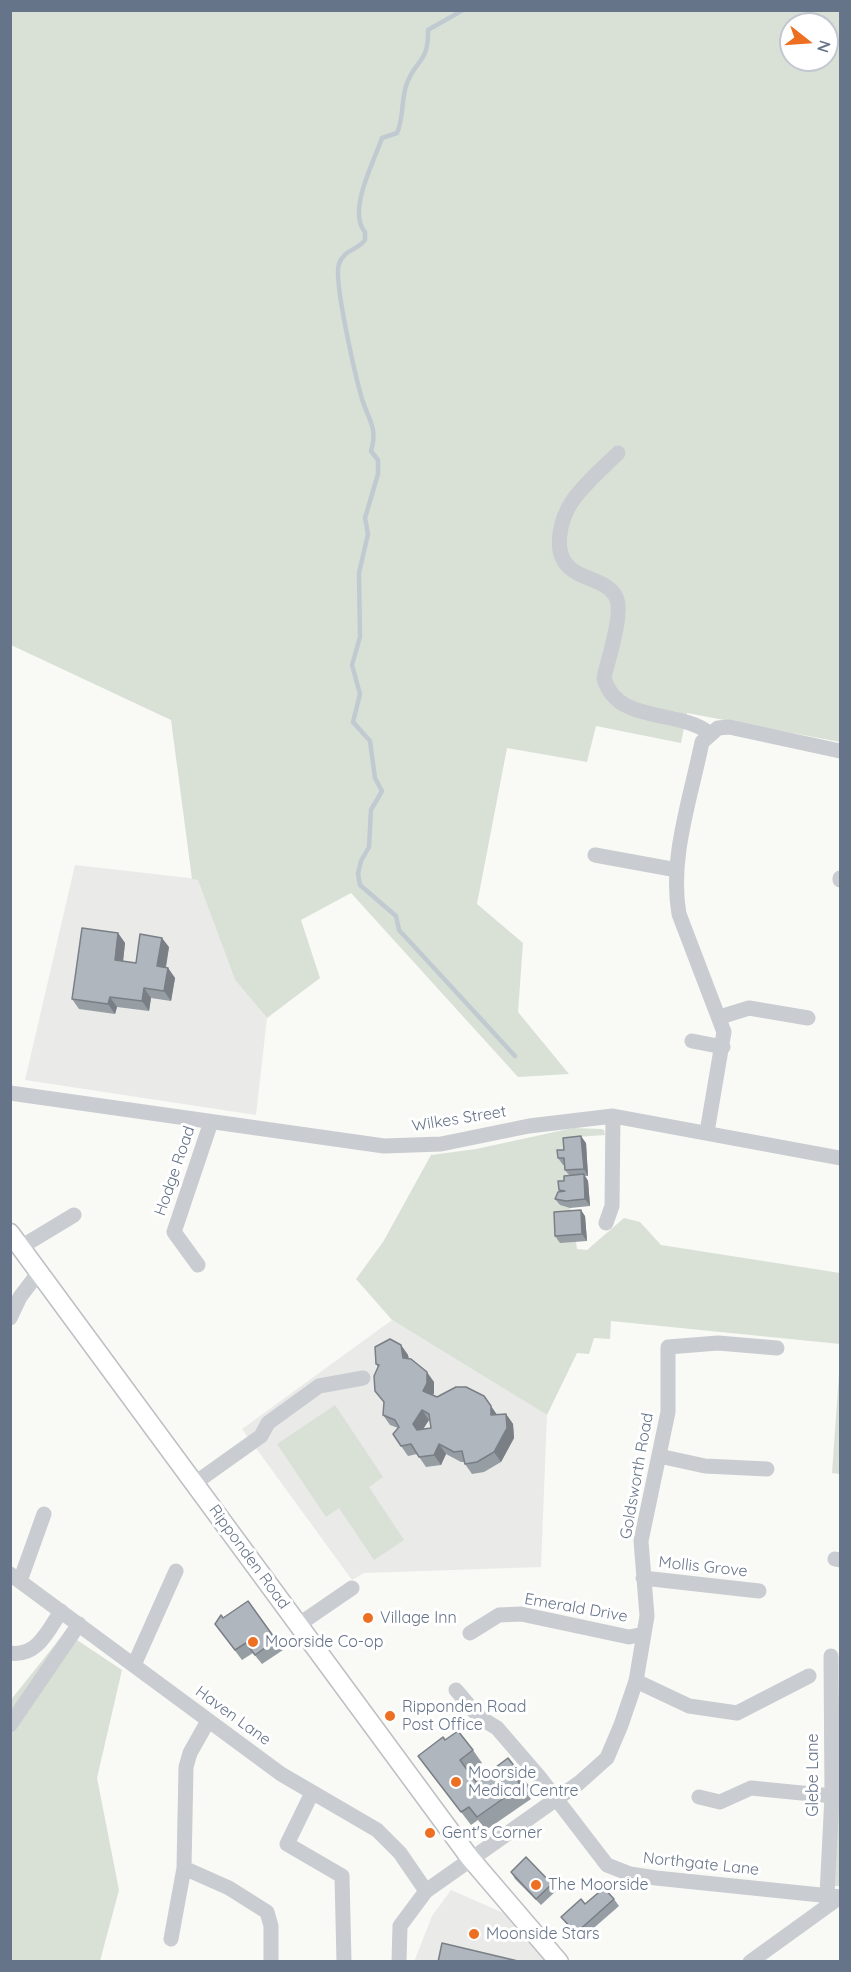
<!DOCTYPE html>
<style>
body{margin:0}
#map{position:relative;width:851px;height:1972px;overflow:hidden;background:#f9f9f6;font-family:Quicksand,sans-serif}
canvas{display:block}
.frame{position:absolute;inset:0;border:12px solid #667489;pointer-events:none}
.north{position:absolute;left:779px;top:12px;width:60px;height:60px;box-sizing:border-box;background:#fff;border:2px solid #c2c7d0;border-radius:50%;rotate:107deg;font-size:16px;font-weight:700;line-height:24px;text-align:center;color:#667489}
.north::after{content:'';display:block;margin:auto;width:21px;height:27px;background:#ed6f22;clip-path:polygon(50% 0,100% 100%,50% 72%,0 100%)}
</style>
<div id="map">
<canvas width="851" height="1972"></canvas>
<div class="frame"></div>
<div class="north">N</div>
</div>
<script>
const ctx = document.querySelector('canvas').getContext('2d');
ctx.lineJoin = 'round';
function paint(path, color) { ctx.fillStyle = color; ctx.fill(path, 'evenodd'); }
function stroke(path, color, width, dash) { ctx.strokeStyle = color; ctx.lineWidth = width; ctx.lineCap = dash ? 'butt' : 'round'; ctx.setLineDash(dash || []); ctx.stroke(path); }
function label(font, color, halo, rows, align = 'center') {
  ctx.font = font + ' Quicksand,sans-serif'; ctx.lineWidth = 6; ctx.setLineDash([]); ctx.textBaseline = 'middle'; ctx.strokeStyle = halo; ctx.fillStyle = color; for (const [text, x, y, turn = 0] of rows) {
    ctx.save(); ctx.translate(x, y); ctx.rotate((+turn || 0) * Math.PI / 180); ctx.textAlign = isNaN(turn) ? turn : align; if (halo) ctx.strokeText(text, 0, 0); ctx.fillText(text, 0, 0); ctx.restore();
  }
}
paint(new Path2D(`
 M75,865L198,879L235,980L267,1018L256,1115L25,1080Z
 M392,1320L547,1415L541,1567L364,1573L352,1580L242,1429Z
 M451,1890L506,1914L550,1962H414L432,1916Z`), '#eaeae9');
paint(new Path2D(`
 M11,11H840V742L687,713L681,743L596,726L587,762L507,748L477,904L523,943L518,1012L569,1074L518,1077L351,893L301,920L320,978L267,1018L235,980L198,880L192,879L171,720L11,645ZM791,24H827V60H791Z
 M573,1128L601,1129L604,1130L605,1135L577,1137C570,1161 568,1182 560,1205L570,1206L577,1249L587,1250L624,1218L640,1222L661,1245L840,1273V1344L611,1321L610,1339L594,1338L589,1354L577,1353L547,1415L392,1320L356,1279L383,1242L431,1155L476,1149Z
 M840,1360V1474L832,1473Z
 M335,1405L383,1477L369,1487L404,1540L374,1560L339,1508L326,1517L277,1444Z
 M65,1632L122,1670L97,1778L119,1890L100,1961H11L10,1701Z
 M838,1695L840,1696V1886H834Z`), '#d9e1d7');
stroke(new Path2D(`
 M463,10L428,30C429,64 414,60 406,86C401,102 404,117 397,133L382,138C374,162 347,211 365,232V240C357,251 344,249 339,264C333,280 356,378 362,399C369,421 378,428 371,451L378,460V474L365,518L368,534L359,573L360,637L352,665L360,694L353,722L370,741L375,778L382,791L371,810L369,847L361,861L358,874L360,885L396,916L399,930L515,1056`), '#c1cad0', 4.5);
const major = new Path2D(`
 M10,1233L470,1858L559,1962`);
stroke(major, '#bcbfc4', 21);
stroke(new Path2D(`
 M618,453C603,468 585,483 573,500C561,517 551,552 570,568C583,580 607,580 616,597C624,613 608,659 604,678C616,724 679,709 709,733
 M595,855L677,870
 M840,878V880
 M720,1017L749,1008L808,1018
 M692,1041L723,1047
 M10,1093L384,1146L441,1144L529,1126L613,1116L840,1158
 M707,1132L724,1032L679,914C669,858 691,797 702,742L718,728L729,727L840,751
 M606,1223L612,1206L613,1116
 M21,1247L74,1215
 M198,1265L174,1232L211,1122
 M10,1318L20,1297L39,1272
 M659,1456L705,1466L767,1469
 M195,1483L261,1436L268,1423L319,1386L363,1378
 M835,1559L840,1560
 M10,1574L281,1774L377,1830L400,1853L426,1891
 M643,1578L759,1591
 M20,1581L44,1514
 M298,1625L352,1588
 M470,1633L499,1615L521,1614L629,1637L644,1634
 M10,1653C37,1657 48,1631 61,1611
 M134,1665L176,1571
 M636,1681L689,1706L737,1713L809,1676
 M456,1690L479,1717L497,1728L541,1779L607,1865L630,1874L656,1878L840,1897
 M208,1721L190,1753L186,1767L184,1868L229,1888L267,1912L271,1926V1962
 M10,1725L79,1624
 M312,1793L287,1844L342,1876L344,1962
 M699,1797L720,1802L751,1788L832,1796
 M827,1895L832,1796L831,1656
 M171,1939L184,1868
 M399,1962L400,1926L426,1891L579,1783L607,1758L621,1725L636,1681L647,1616L641,1541L668,1412V1347L718,1343L777,1348
 M750,1962L840,1897`), '#c9ccd0', 15);
stroke(major, '#fff', 18);
paint(new Path2D(`
 M118,933L125,943L123,962L136,963L169,947L166,968H168L175,978L171,1001L151,998L149,1011L117,1007L115,1014L79,1009L72,999Z
 M586,1143L588,1176H585L588,1181L590,1206L570,1208L560,1205L555,1199L560,1192L559,1190L569,1175L565,1170V1165H563L558,1158L564,1150Z
 M585,1216L587,1241L560,1243L555,1236Z
 M401,1345L408,1355L409,1359L434,1382V1393L433,1395L497,1415L506,1414L513,1424L514,1438L501,1462L484,1472L472,1474L465,1464L464,1462H461L446,1454L441,1465L426,1467L417,1454L408,1456L401,1446L398,1428L390,1425L383,1415L384,1403L378,1367L376,1364ZM429,1420L430,1421L431,1428L423,1429Z
 M248,1601L283,1650L262,1664L253,1653L242,1660L215,1624Z
 M445,1740L473,1750L482,1763L470,1773L476,1782L523,1777L532,1790L527,1794L531,1799L486,1830L478,1820L471,1825L418,1756Z
 M511,1872L552,1884L556,1891L541,1905L515,1879Z
 M614,1899L619,1906L580,1940L561,1917L585,1904Z`), '#969da3');
paint(new Path2D(`
 M118,933L125,943L122,970L115,960Z
 M162,938L169,947L164,976L157,966Z
 M168,968L175,978L171,1001L164,991Z
 M144,988L151,998L149,1011L142,1001Z
 M110,997L117,1007L115,1014L108,1004Z
 M581,1136L586,1143L588,1176L584,1169Z
 M584,1174L588,1181L590,1206L585,1199Z
 M581,1210L585,1216L587,1241L582,1234Z
 M401,1345L408,1355L410,1368L403,1358Z
 M427,1372L434,1382V1393L430,1401L423,1391Z
 M491,1406L498,1416L491,1415Z
 M422,1410L429,1420L420,1434L413,1424Z
 M506,1414L513,1424L514,1438L501,1462L494,1452Z
 M439,1444L446,1454L441,1465L434,1455Z`), '#7a7f85');
const building = new Path2D(`
 M82,928L118,933L115,960L136,963L140,934L162,938L157,966L168,968L164,991L144,988L142,1001L110,997L108,1004L72,999Z
 M581,1136L584,1169L565,1170L564,1158H558L557,1150H564L563,1138Z
 M584,1174L585,1199L566,1201L555,1199L558,1192L565,1191L559,1190L558,1181H564V1176Z
 M581,1210L582,1234L555,1236L554,1212Z
 M390,1339L401,1345L403,1358L411,1359L427,1372V1383L423,1391L437,1397L456,1387H466L484,1396L491,1406V1415L506,1414L507,1428L494,1452L477,1462L465,1464L462,1451L454,1452L439,1444L434,1455L419,1457L411,1444L401,1446L393,1434L399,1427L395,1420L383,1415L384,1402L375,1391L374,1376L379,1365L376,1364L375,1347ZM422,1410L429,1414L431,1428L417,1430L413,1424Z
 M248,1601L276,1640L255,1655L246,1643L235,1650L215,1624L221,1615L223,1618Z
 M458,1731L473,1750L460,1760L476,1782L508,1758L523,1777L518,1781L521,1786L477,1817L469,1807L461,1812L418,1756L443,1737L445,1740Z
 M526,1857L552,1884L536,1899L511,1872Z
 M604,1888L614,1899L576,1933L561,1917L581,1899L585,1904Z
 M442,1943L522,1962H438Z`);
paint(building, '#afb6be');
stroke(building, '#7a7f85', 1.5);
for (const [x, y, r, color] of [
 [368,1618,6,"#ed6f22"],
 [253,1642,6,"#ed6f22"],
 [390,1716,6,"#ed6f22"],
 [456,1782,6,"#ed6f22"],
 [430,1833,6,"#ed6f22"],
 [536,1885,6,"#ed6f22"],
 [474,1934,6,"#ed6f22"]
]) { const dot = new Path2D(); dot.arc(x, y, r, 0, 2 * Math.PI); ctx.fillStyle = color; ctx.fill(dot); stroke(dot, '#fff', 2); }
label('16px', '#667489', '#fff', [
 ["Wilkes Street",459,1119,-9],
 ["Hodge Road",175,1171,-71],
 ["Goldsworth Road",637,1476,-80],
 ["Ripponden Road",249,1557,54],
 ["Mollis Grove",703,1567,6],
 ["Emerald Drive",576,1608,10],
 ["Haven Lane",233,1716,36],
 ["Glebe Lane",813,1775,-90],
 ["Northgate Lane",701,1864,6]
]);
label('16px', '#667489', '#fff', [
 ["Village Inn",380,1618],
 ["Moorside Co-op",265,1642],
 ["Ripponden Road",402,1707],
 ["Post Office",402,1725],
 ["Moorside",468,1773],
 ["Medical Centre",468,1791],
 ["Gent's Corner",442,1833],
 ["The Moorside",548,1885],
 ["Moonside Stars",486,1934]
], 'left');
</script>
